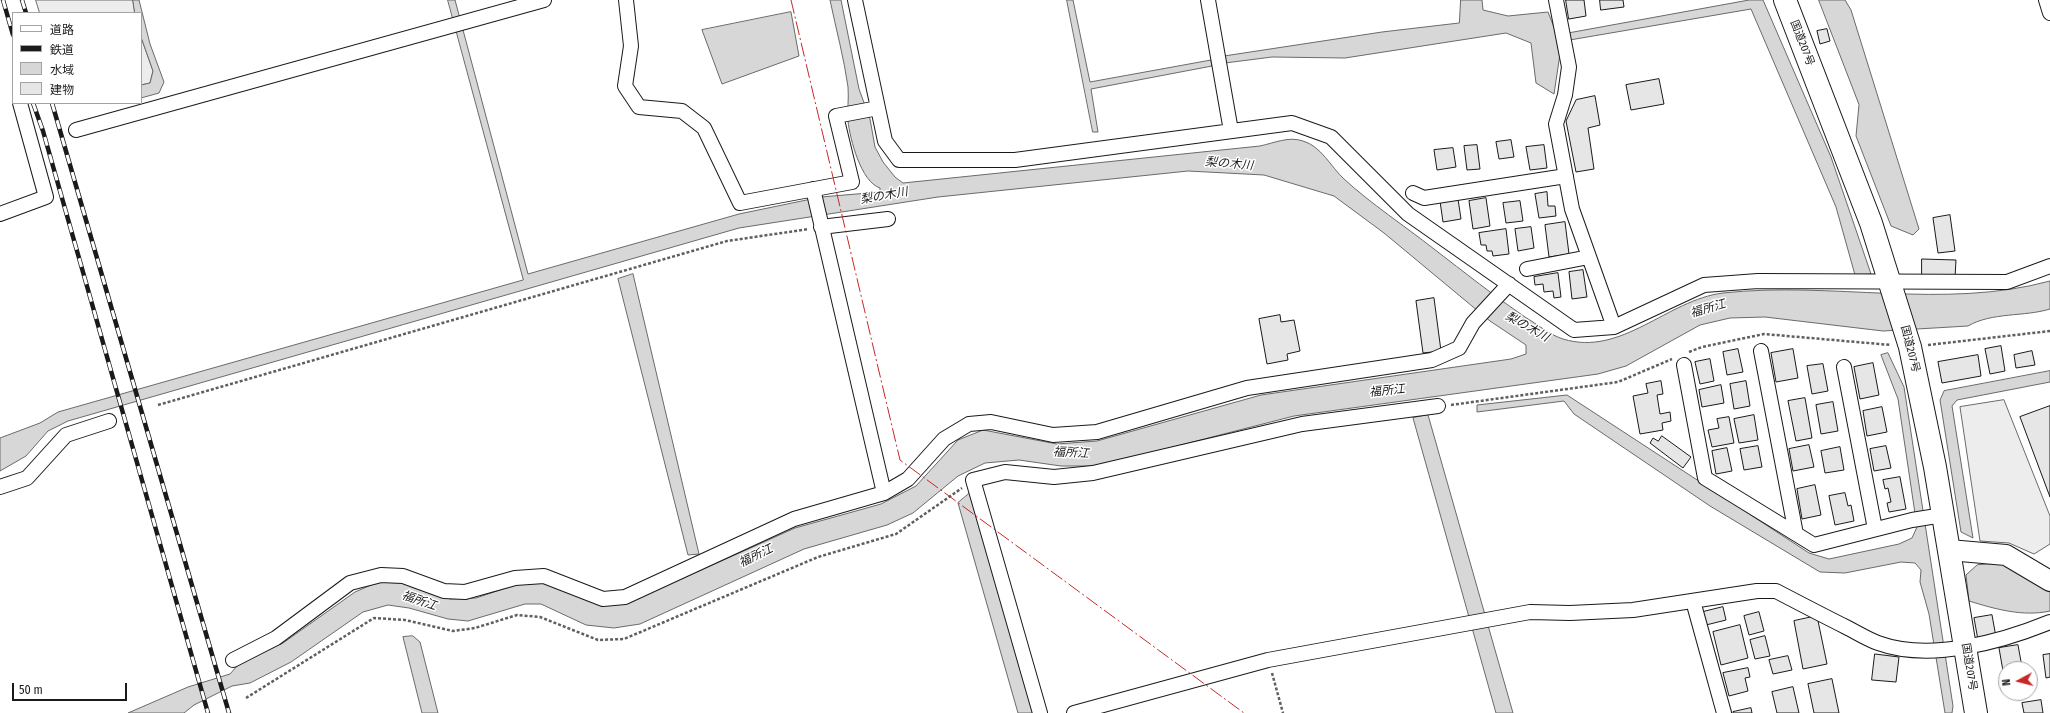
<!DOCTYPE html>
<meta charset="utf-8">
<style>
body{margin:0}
#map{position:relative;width:2050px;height:713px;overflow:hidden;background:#fff;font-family:"Fira Sans Condensed","Noto Sans JP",sans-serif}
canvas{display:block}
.legend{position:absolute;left:12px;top:12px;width:130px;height:92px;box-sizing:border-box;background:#fff;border:1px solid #a3a3a3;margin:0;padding:5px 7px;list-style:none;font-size:12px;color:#1a1a1a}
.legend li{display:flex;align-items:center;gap:8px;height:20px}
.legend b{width:20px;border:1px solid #a3a3a3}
.north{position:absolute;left:1998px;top:661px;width:40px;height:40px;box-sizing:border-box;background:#fff;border:1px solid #a3a3a3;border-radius:50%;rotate:263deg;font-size:11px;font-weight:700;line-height:16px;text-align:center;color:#1a1a1a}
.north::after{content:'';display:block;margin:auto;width:14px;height:18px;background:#c62828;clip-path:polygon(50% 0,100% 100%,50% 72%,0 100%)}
.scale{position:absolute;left:12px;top:683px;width:115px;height:18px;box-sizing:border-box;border:2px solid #1a1a1a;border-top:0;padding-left:5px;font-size:12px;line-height:14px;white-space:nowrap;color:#1a1a1a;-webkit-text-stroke:3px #fff;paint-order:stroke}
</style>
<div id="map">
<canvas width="2050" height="713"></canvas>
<ul class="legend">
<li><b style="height:5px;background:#fff"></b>道路</li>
<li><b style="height:5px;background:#1a1a1a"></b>鉄道</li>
<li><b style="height:11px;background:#d7d7d7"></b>水域</li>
<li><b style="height:11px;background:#e6e6e6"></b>建物</li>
</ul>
<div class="north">N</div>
<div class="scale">50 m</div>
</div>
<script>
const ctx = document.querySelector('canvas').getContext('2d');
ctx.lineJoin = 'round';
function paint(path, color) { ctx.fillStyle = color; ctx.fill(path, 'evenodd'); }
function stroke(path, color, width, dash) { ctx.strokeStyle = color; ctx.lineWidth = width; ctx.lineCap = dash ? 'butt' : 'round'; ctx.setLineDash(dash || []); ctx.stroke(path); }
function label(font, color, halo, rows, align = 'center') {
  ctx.font = font + ' "Fira Sans Condensed","Noto Sans JP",sans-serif'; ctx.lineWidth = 3; ctx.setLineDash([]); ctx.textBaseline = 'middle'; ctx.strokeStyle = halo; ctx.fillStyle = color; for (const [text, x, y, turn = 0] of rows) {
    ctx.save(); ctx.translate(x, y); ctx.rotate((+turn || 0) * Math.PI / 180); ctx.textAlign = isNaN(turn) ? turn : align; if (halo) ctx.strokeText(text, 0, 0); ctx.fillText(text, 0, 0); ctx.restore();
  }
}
const built = new Path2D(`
 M36,0H133L135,13H40Z
 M141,37L153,71L150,83L141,85Z
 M2004,400L2050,516V544L2034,554L2009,543L1980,541L1960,407Z`);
paint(built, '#ededed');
stroke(built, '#6a6a6a', 1);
const water = new Path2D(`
 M133,0H139L150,44L164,82L159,93L141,98V85L150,83L153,71L141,37V13H135Z
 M448,0H455L528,274L739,214L821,197L880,192V188C861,182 850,139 848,121C847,110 849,99 848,87C844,58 836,29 830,0H841L859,89L870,119L875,147L883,162L895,177L903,183L1260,146C1274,143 1289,136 1303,141C1321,146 1331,167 1344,179C1370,203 1406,227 1434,249C1464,272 1494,296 1525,317C1537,324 1550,335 1563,339C1622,357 1667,300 1723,293C1832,281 1943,310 2050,281V309C2024,317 1992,312 1968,326L1883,331L1765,317L1730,318L1700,325L1626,366L1598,374L1294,416L1099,466H1061L1019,460L985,463L958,476L913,513L887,525L804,549L640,624L614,628L586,625L541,604H525L468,621L448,619L409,608L388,605L363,612L291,662L250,683L232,686L194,705L184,713H128L188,687L230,674L238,665L283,643L355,592L378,582L404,583L450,599L476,598L518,584L540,581L625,604L795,528L881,504L916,486L958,440L983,430L1057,444L1097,441L1261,395L1511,359L1526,354V345L1490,321L1384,233L1334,196L1264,175L1188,171L938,197L739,228L68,421L48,431L26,456L0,471V438L40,423L58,412L523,280Z
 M1067,0H1073L1090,82L1211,60L1212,66L1091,89L1098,132H1093Z
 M1461,0H1482L1483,10L1508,16L1548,12L1557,35L1749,0H1763L1831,157L1871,274L1855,275L1836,207L1751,9L1558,42L1560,54L1554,94L1536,83L1531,43L1506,33L1345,58L1272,57L1225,63L1224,56L1382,32L1459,23Z
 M1819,0H1845L1851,10L1919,229L1913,235L1891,226L1856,136L1859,105Z
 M791,12L799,56L722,84L702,30Z
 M633,274L699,554L688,555L618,279Z
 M1888,353L1904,387L1953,706L1952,713H1945L1929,614L1920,582L1921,570L1915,563L1901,562L1845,573L1820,572L1710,506L1574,414L1564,401L1477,412V405L1567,395L1809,553L1829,559L1899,544L1912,538L1917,527L1898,399L1881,355Z
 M2050,371V382L1957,400L1952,406L1973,538L1961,532L1940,400L1944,391Z
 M1428,415L1513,713H1496L1413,418Z
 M970,493L1033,713H1018L958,503Z
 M2003,563L2050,592V611C2023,617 1995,609 1969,601L1966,575L1977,565Z
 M413,636L420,642L438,713H422L403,637Z`);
paint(water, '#d7d7d7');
stroke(water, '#6a6a6a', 1);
const building = new Path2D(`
 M1566,0H1584L1586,16L1569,19Z
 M1600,0H1623L1624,7L1601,10Z
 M1827,29L1830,41L1820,44L1817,31Z
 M1659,79L1664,104L1631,110L1626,85Z
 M1595,96L1600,125L1588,128L1594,169L1576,172L1566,121L1576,100Z
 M1511,140L1514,157L1499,159L1496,142Z
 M1477,145L1480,169L1467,170L1464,146Z
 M1544,145L1547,168L1530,170L1526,147Z
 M1453,148L1456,167L1437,170L1434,150Z
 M1547,192L1548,206H1555L1556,216L1539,218L1535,194Z
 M1486,198L1490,226L1473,229L1469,201Z
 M1458,199L1461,219L1443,222L1440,201Z
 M1520,201L1523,221L1506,223L1503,203Z
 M1950,215L1955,251L1938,253L1933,218Z
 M1565,222L1569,254L1549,257L1545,225Z
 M1531,227L1534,248L1518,251L1515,229Z
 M1506,229L1509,254L1493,256L1492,251H1487L1486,245H1481L1479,233Z
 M1922,259L1956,260L1955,278L1922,276Z
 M1583,270L1587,297L1572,299L1569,272Z
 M1558,273L1561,297L1554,298L1553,291L1544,292L1543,284L1535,285L1534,277Z
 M1434,298L1441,351L1423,353L1416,301Z
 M1280,315L1281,322L1294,320L1300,351L1287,354L1288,360L1267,364L1259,319Z
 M2001,346L2005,371L1990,374L1985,349Z
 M1738,349L1743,372L1727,375L1723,352Z
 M1793,349L1798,378L1776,382L1771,353Z
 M2032,351L2035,365L2016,368L2014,355Z
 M1978,355L1981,376L1942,383L1938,362Z
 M1710,359L1714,381L1700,384L1695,362Z
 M1873,363L1879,395L1860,399L1854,367Z
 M1823,364L1828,391L1812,394L1807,366Z
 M1661,381L1663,394L1657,395L1660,414L1670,412L1671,421L1662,423L1663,430L1640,434L1633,396L1648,393L1646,384Z
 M1746,381L1750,406L1734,409L1730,384Z
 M1721,385L1724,403L1702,407L1699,390Z
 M1805,398L1812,438L1796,441L1788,401Z
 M1833,402L1838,431L1821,434L1816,405Z
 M2050,406V497L2020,417Z
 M1882,407L1887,432L1867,436L1863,411Z
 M1754,415L1758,440L1739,443L1734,419Z
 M1729,417L1734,443L1712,447L1708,430L1719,428L1717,419Z
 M1662,436L1691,457L1683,468L1650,443L1653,438L1658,441Z
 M1809,445L1814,467L1793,471L1789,449Z
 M1758,446L1762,467L1744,470L1740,449Z
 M1886,446L1891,468L1874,471L1870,449Z
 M1840,447L1844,470L1825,473L1821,451Z
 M1727,448L1732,471L1716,474L1712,451Z
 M1900,477L1906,509L1889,512L1887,503L1891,502L1888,488L1885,489L1883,480Z
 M1815,485L1821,515L1802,519L1797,489Z
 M1845,493L1848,506L1851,505L1854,521L1835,525L1829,496Z
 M1723,607L1726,620L1706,625L1703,612Z
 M1759,612L1764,631L1749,635L1744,616Z
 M1992,615L1996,637L1978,640L1974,618Z
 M1817,616L1827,664L1803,669L1794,621Z
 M1740,625L1748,658L1721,665L1713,632Z
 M1765,636L1770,656L1755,659L1750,640Z
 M2018,645L2022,667L2003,671L1999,648Z
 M1875,654L1899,657L1896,682L1872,680Z
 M2050,654V677L2046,678L2043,655Z
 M1788,656L1792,670L1773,674L1769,660Z
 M1748,668L1750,677L1745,678L1748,691L1729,696L1723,673Z
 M1832,679L1839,713H1814L1808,684Z
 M1793,687L1799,713H1777L1772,692Z
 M2041,700L2043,713H2024L2022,703Z
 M1751,708L1752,713H1733V712Z`);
paint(building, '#e6e6e6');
stroke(building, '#1a1a1a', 1);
const street = new Path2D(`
 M626,0L631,46L625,86L639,107L682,111L704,128L740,203L852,182L836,116L878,108
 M855,0L885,141L899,160H1015L1292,123L1331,137L1408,214L1574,330L1614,327L1704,285L1758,281L2007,282L2050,266
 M1208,0L1231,131
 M1556,0L1569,67L1565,95L1556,124L1572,209L1614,327
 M2046,0L2050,13
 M76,130L544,0
 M813,189L884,493
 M1413,193L1424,198L1566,176
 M0,214L46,197L20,103
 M821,227L888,219
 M1527,269L1589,257
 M1761,351L1796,534
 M1684,365L1705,478L1814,545L1912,520L1943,515
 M1844,367L1875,529
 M0,487L27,478L66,435L109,421
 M1693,601L1724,713
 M233,660L276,638L350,583L381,575L403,576L444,591L465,592L515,578L544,576L603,599L625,597L794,519L884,493L908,479L944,439L969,424L991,422L1053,435L1097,432L1247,388L1432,360L1459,348L1473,323L1509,284
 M1040,713L973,480L1005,472L1054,477L1093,473L1302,424L1438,406
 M1074,713L1268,660L1530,612L1570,613L1633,610L1757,591H1776C1799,603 1822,615 1846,627C1856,632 1867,639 1878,643C1930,662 2001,642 2050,622`);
const secondary = new Path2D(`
 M1949,550L2006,555L2050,581`);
const highway = new Path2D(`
 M1785,0L1871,223L1910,347L1935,467L1976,713`);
stroke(street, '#1a1a1a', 16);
stroke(secondary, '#1a1a1a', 22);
stroke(highway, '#1a1a1a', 24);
stroke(new Path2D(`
 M1928,345L2050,331
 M1689,352L1702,347L1764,334L1891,345
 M158,405L727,241L809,229
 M1451,405L1618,382L1672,359
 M1272,673L1283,713
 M246,698L374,618L405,620L453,631L475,628L517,615L540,617L598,640L624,639L818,557L896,534L962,488`), '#5f5f5f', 2.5, [3, 2]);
stroke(street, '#fff', 14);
stroke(secondary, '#fff', 20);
stroke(highway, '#fff', 22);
const rail = new Path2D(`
 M3,0L13,35
 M22,0L26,13
 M33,103L43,131L208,713
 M52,103L229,713`);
stroke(rail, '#1a1a1a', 4.5);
stroke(rail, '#fff', 3, [9]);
stroke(new Path2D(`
 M791,0L900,460L1244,713`), '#c62828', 1, [14, 3, 2, 3]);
label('11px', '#1a1a1a', '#fff', [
 ["国道207号",1802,43,69],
 ["国道207号",1910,349,76],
 ["国道207号",1969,667,81]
]);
label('italic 12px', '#1a1a1a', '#fff', [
 ["梨の木川",1229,164,5],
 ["梨の木川",884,196,-10],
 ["福所江",1708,309,-16],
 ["梨の木川",1527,327,29],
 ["福所江",1387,391,-6],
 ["福所江",1071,453,3],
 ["福所江",756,556,-26],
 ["福所江",419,601,19]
]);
</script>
